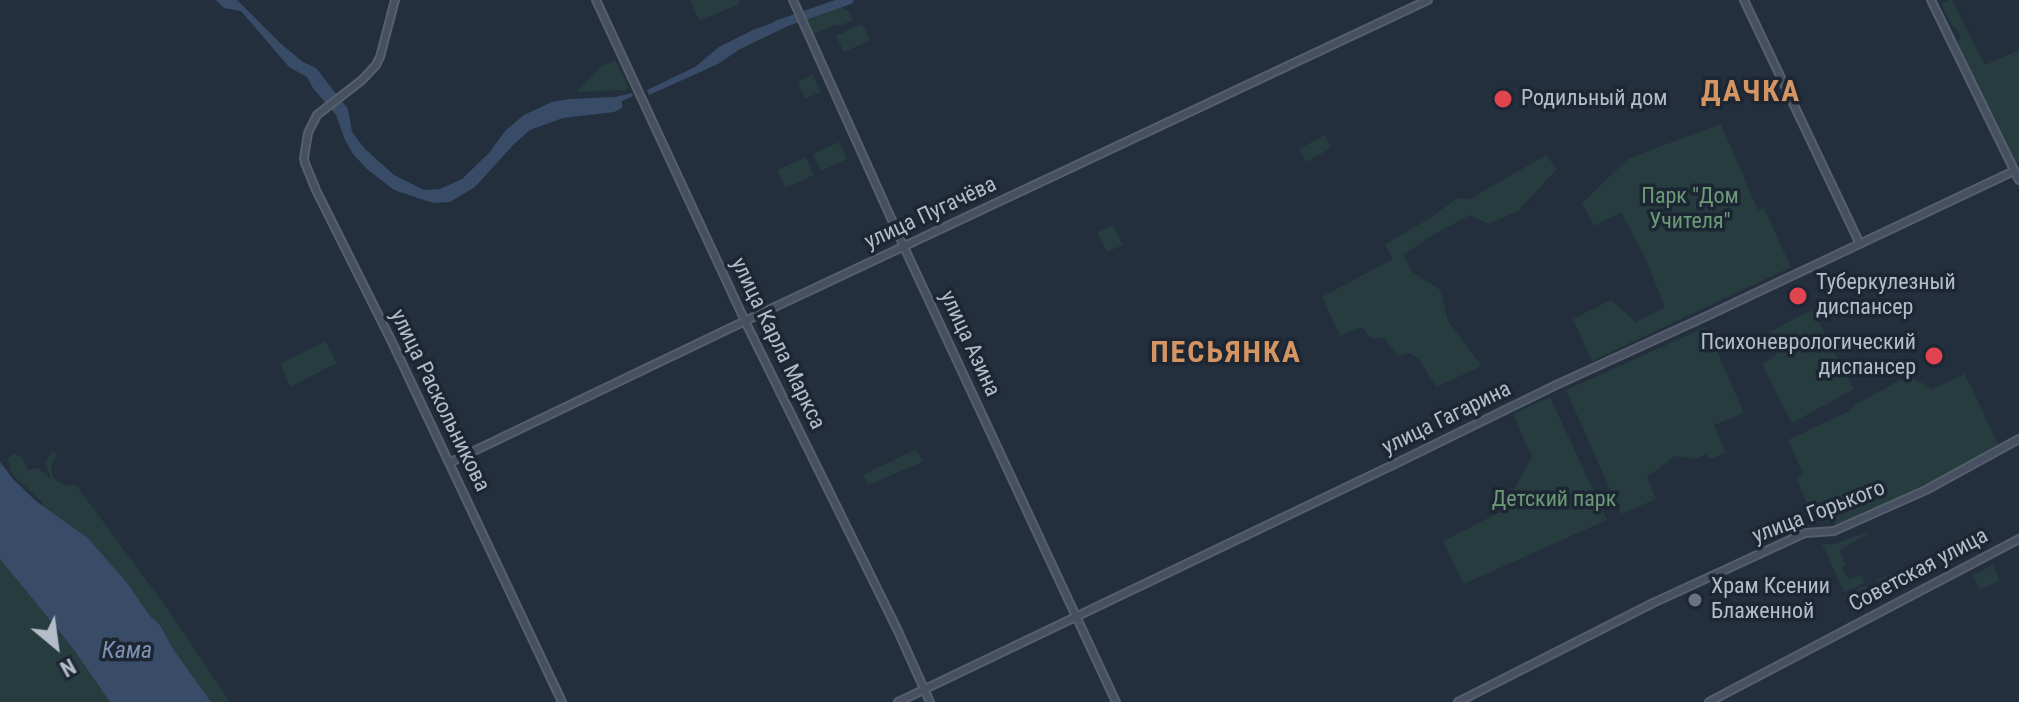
<!DOCTYPE html>
<meta charset="utf-8">
<style>
body{margin:0}
#map{position:relative;width:2019px;height:702px;overflow:hidden;background:#242f3e;font-family:"Roboto Condensed",sans-serif}
canvas{display:block}
.north{position:absolute;left:16px;top:606px;width:80px;height:80px;-webkit-text-stroke:6px #1d2633;paint-order:stroke;rotate:151deg;font-size:22px;font-weight:700;line-height:32px;text-align:center;color:#b4bcc9}
.north::after{content:'';display:block;margin:auto;width:28px;height:36px;background:#b4bcc9;clip-path:polygon(50% 0,100% 100%,50% 72%,0 100%)}
</style>
<div id="map">
<canvas width="2019" height="702"></canvas>
<div class="north">N</div>
</div>
<script>
const ctx = document.querySelector('canvas').getContext('2d');
ctx.lineJoin = 'round';
function paint(path, color) { ctx.fillStyle = color; ctx.fill(path, 'evenodd'); }
function stroke(path, color, width, dash) { ctx.strokeStyle = color; ctx.lineWidth = width; ctx.lineCap = dash ? 'butt' : 'round'; ctx.setLineDash(dash || []); ctx.stroke(path); }
function label(font, color, halo, rows, align = 'center') {
  ctx.font = font + ' "Roboto Condensed",sans-serif'; ctx.lineWidth = 7; ctx.setLineDash([]); ctx.textBaseline = 'middle'; ctx.strokeStyle = halo; ctx.fillStyle = color; for (const [text, x, y, turn = 0] of rows) {
    ctx.save(); ctx.translate(x, y); ctx.rotate((+turn || 0) * Math.PI / 180); ctx.textAlign = isNaN(turn) ? turn : align; if (halo) ctx.strokeText(text, 0, 0); ctx.fillText(text, 0, 0); ctx.restore();
  }
}
paint(new Path2D(`
 M690,0H738L740,4L699,21Z
 M1949,0H1952L1985,65L2019,50V162L2015,164L1960,51L1962,50L1958,42L1961,36L1956,28L1953,27L1941,4Z
 M838,6L849,11L853,20L840,26L838,24L812,35L804,18Z
 M862,24L871,40L844,52L836,36Z
 M615,60L629,87L625,90L576,92L600,67Z
 M813,74L821,92L805,99L798,82Z
 M1721,124L1758,210L1764,208L1791,267L1592,361L1573,319L1611,300L1636,322L1665,307L1646,260L1621,212L1594,226L1582,203L1629,158Z
 M1325,135L1331,148L1306,162L1299,149Z
 M839,142L847,159L821,171L813,154Z
 M1546,155L1557,169L1518,211L1489,224L1470,215L1431,236L1403,255L1412,272L1440,290L1448,321L1482,366L1436,387L1419,359L1409,353L1398,356L1384,338H1371L1362,327L1340,336L1322,297L1393,259L1385,245L1430,218L1458,198L1470,199Z
 M806,157L814,175L785,188L777,170Z
 M1113,225L1123,245L1107,252L1097,232Z
 M1812,310L1854,389L1792,423L1762,364L1777,355L1770,332Z
 M1706,327L1744,413L1714,425L1726,453L1710,459L1706,454L1695,459L1675,456L1647,477L1656,499L1621,514L1566,390Z
 M326,341L336,363L290,387L280,364Z
 M1965,374L1998,444L1942,479L1843,525L1808,519L1803,507L1808,505L1796,478L1803,474L1788,440L1849,411L1856,404L1908,376L1928,386L1930,390Z
 M1550,397L1607,520L1464,584L1443,541L1502,511L1532,457L1513,414Z
 M916,449L923,462L868,485L863,475Z
 M53,450L57,455C44,472 55,488 76,485L162,601L230,702H211L173,649L160,625L150,616L128,584L88,538L42,505V502L14,476L10,470L8,459L14,454C24,456 25,462 27,470L39,468L49,478L50,476L45,463Z
 M1867,532L1868,534L1839,550L1846,565L1842,568L1849,580L1861,575L1864,583L1844,592L1822,544H1835Z
 M0,559L72,647L110,702H0Z
 M1993,565L2000,580L1980,590L1973,575Z
 M1891,574L1898,589L1883,596L1877,580Z
 M1866,585L1875,600L1852,613L1844,596Z`), '#263c3f');
paint(new Path2D(`
 M216,0H237L280,43L303,62L316,68L348,109L352,132L365,149L394,175L424,190L440,189L462,179L489,153L506,130L524,115L552,102L569,99L615,97L632,93L633,96L622,101V108L614,112L563,118L530,130L513,145L475,187L450,202L433,203L394,190L367,169L353,154L345,140L336,115L313,88L307,77L289,67L241,11L224,8Z
 M789,17L786,27L740,49L718,64L649,95L647,90L695,67L719,47L753,30Z
 M0,462L14,480L36,501L88,538L128,584L150,616L160,625L173,649L211,702H110L72,647L0,559Z`), '#394c67');
stroke(new Path2D(`
 M777,25L849,0`), '#394c67', 9);
const secondary = new Path2D(`
 M395,0L380,57L376,65L362,80L317,115L308,133L304,158L305,163L316,190L392,342L562,702
 M596,0L745,321L898,631L930,702
 M793,0L904,247L1116,702
 M1744,0L1860,244
 M1931,0L2019,180
 M449,463L745,321L1428,0
 M898,702L1397,463L1556,385L1707,316L2014,171
 M1458,702L1653,603L1805,533L1834,531L1926,490L2019,439
 M1709,702L2019,539`);
stroke(secondary, '#565f6c', 10);
stroke(secondary, '#465061', 6);
for (const [x, y, r, color] of [
 [1503,99,10,"#e0444e"],
 [1798,296,10,"#e0444e"],
 [1934,356,10,"#e0444e"],
 [1695,600,8,"#6b7280"]
]) { const dot = new Path2D(); dot.arc(x, y, r, 0, 2 * Math.PI); ctx.fillStyle = color; ctx.fill(dot); stroke(dot, '#1d2633', 3); }
label('22px', '#b4bcc9', '#1d2633', [
 ["Родильный дом",1521,99],
 ["Туберкулезный",1816,283],
 ["диспансер",1816,308],
 ["Психоневрологический",1916,343,"right"],
 ["диспансер",1916,368,"right"],
 ["Храм Ксении",1711,587],
 ["Блаженной",1711,612]
], 'left');
label('22px', '#6b9a76', '#1d2633', [
 ["Парк \"Дом",1690,197],
 ["Учителя\"",1690,222],
 ["Детский парк",1554,500]
]);
label('22px', '#b4bcc9', '#1d2633', [
 ["улица Пугачёва",931,214,-25],
 ["улица Карла Маркса",777,344,64],
 ["улица Азина",969,344,65],
 ["улица Раскольникова",439,401,64],
 ["улица Гагарина",1447,419,-26],
 ["улица Горького",1819,513,-21],
 ["Советская улица",1919,571,-28]
]);
label('italic 24px', '#7c92b1', '#1d2633', [
 ["Кама",127,652]
]);
ctx.letterSpacing = '2px';
label('bold 30px', '#d59563', '#1d2633', [
 ["ДАЧКА",1751,93],
 ["ПЕСЬЯНКА",1226,354]
]);
ctx.letterSpacing = '0px';
</script>
